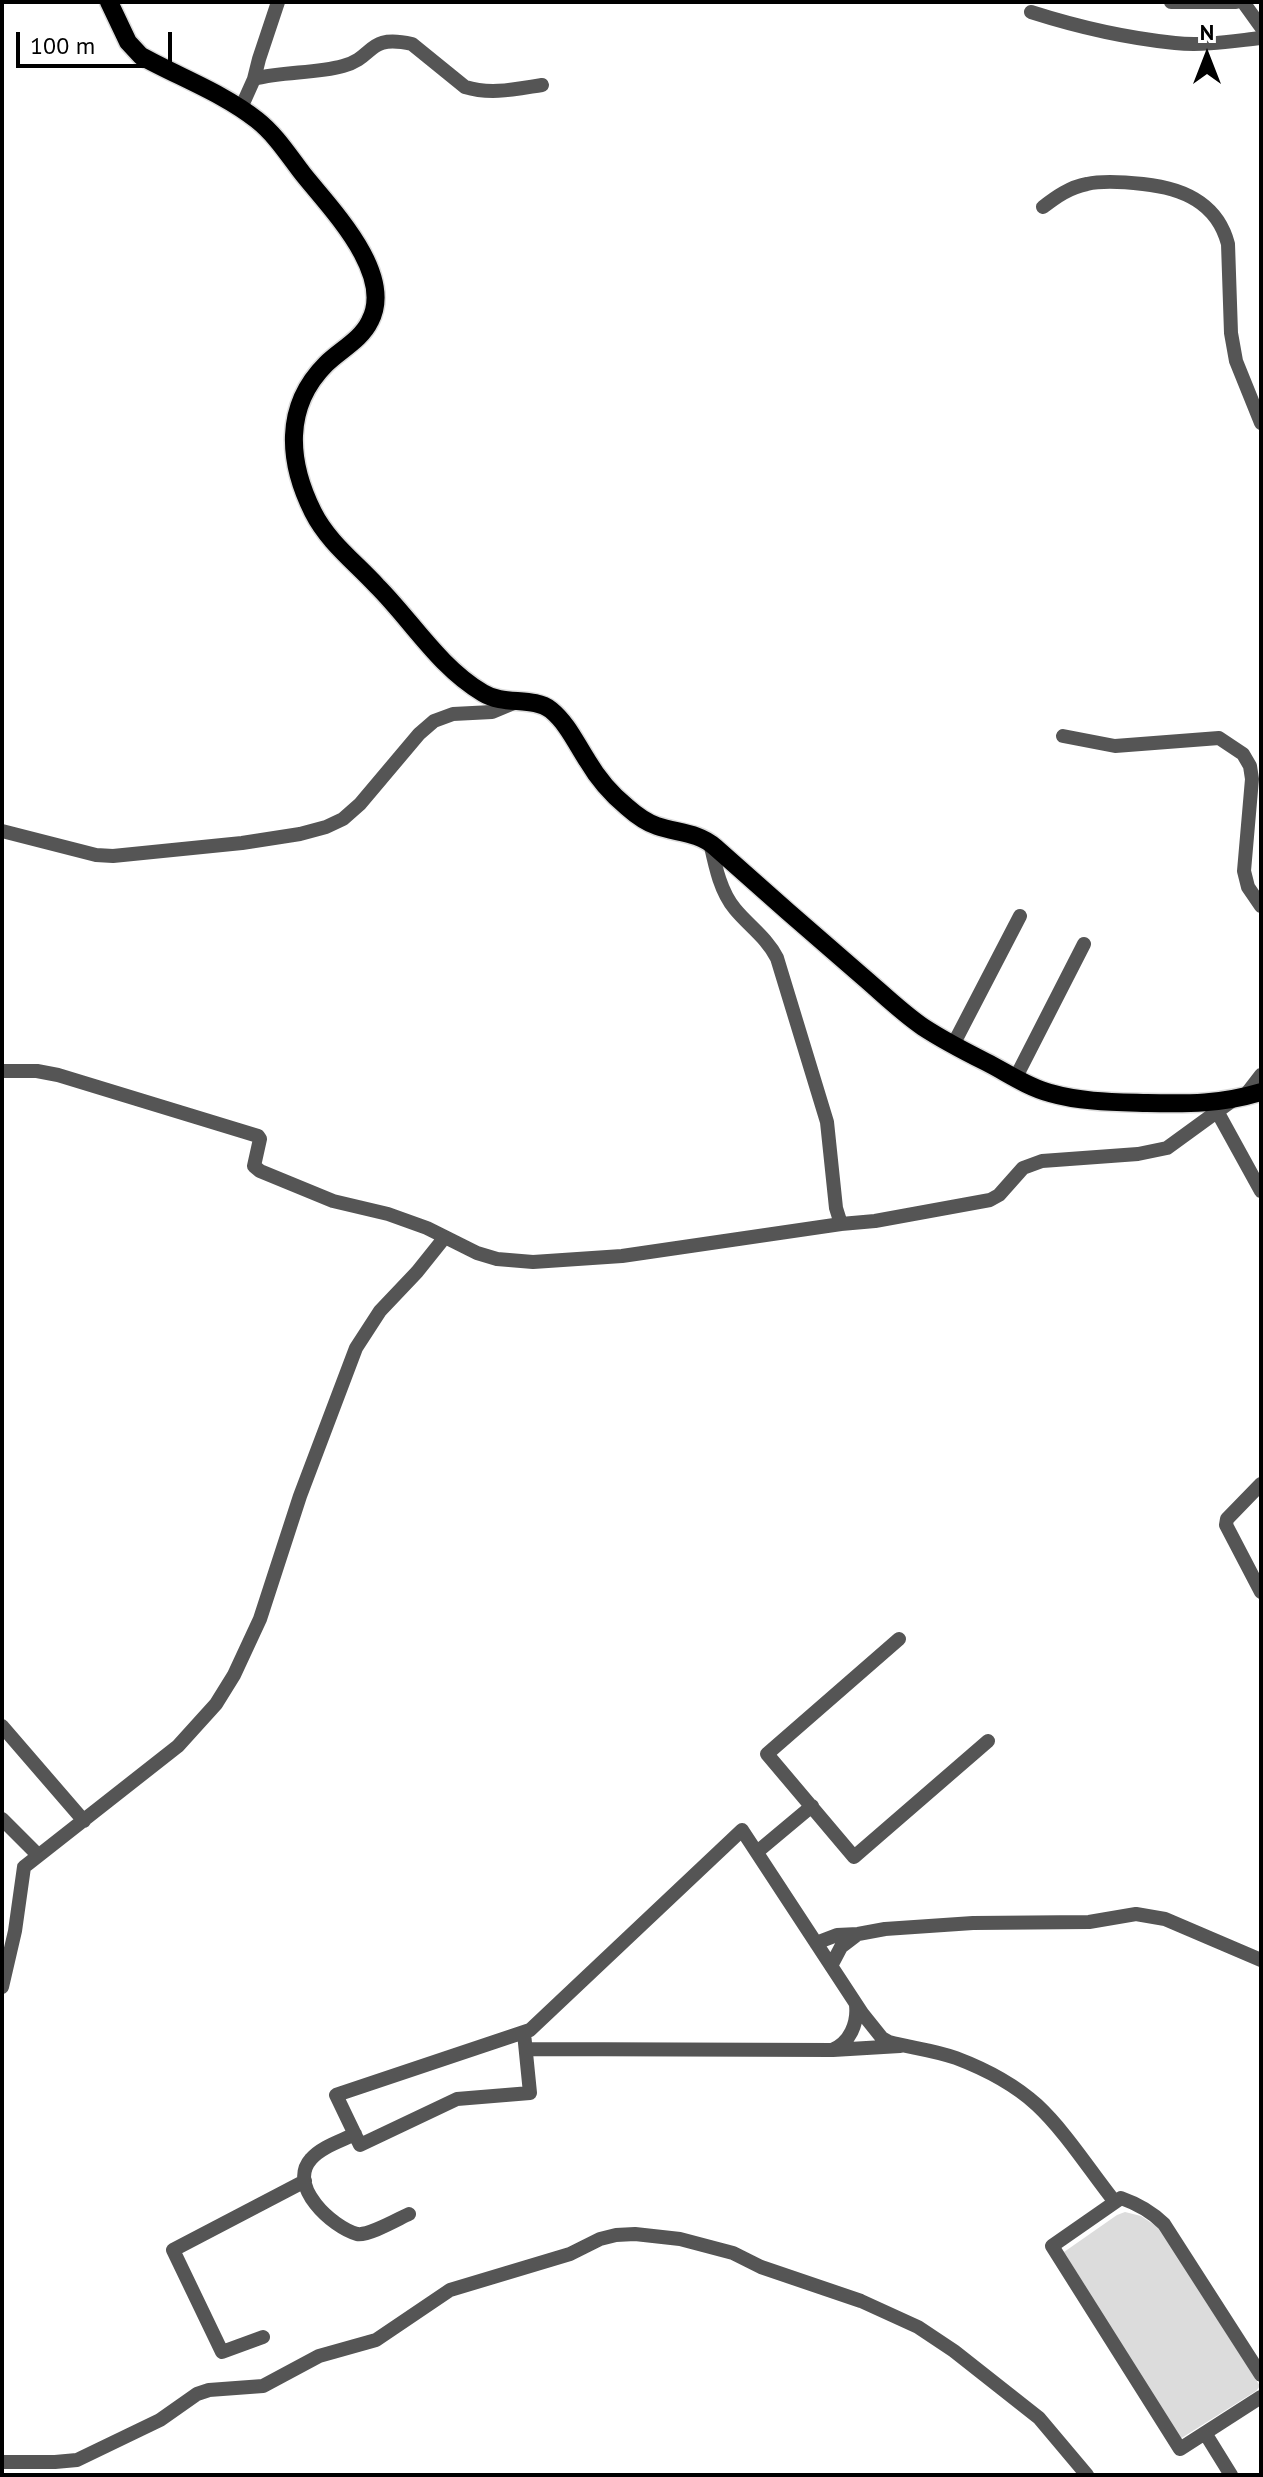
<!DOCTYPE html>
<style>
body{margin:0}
#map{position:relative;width:1263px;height:2477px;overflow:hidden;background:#fff;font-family:"PT Sans",sans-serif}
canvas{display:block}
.frame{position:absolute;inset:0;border:4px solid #000;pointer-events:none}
.north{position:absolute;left:1167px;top:16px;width:80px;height:80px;-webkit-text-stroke:6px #fff;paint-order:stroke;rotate:0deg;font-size:22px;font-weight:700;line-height:32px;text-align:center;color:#000}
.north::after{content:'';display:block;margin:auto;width:28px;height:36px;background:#000;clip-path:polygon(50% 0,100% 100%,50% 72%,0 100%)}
.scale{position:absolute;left:16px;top:32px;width:156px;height:36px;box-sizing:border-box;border:4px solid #000;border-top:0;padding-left:10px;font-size:24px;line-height:28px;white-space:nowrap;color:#000;-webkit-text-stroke:6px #fff;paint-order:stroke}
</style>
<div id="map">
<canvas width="1263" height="2477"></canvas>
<div class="frame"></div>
<div class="north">N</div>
<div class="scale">100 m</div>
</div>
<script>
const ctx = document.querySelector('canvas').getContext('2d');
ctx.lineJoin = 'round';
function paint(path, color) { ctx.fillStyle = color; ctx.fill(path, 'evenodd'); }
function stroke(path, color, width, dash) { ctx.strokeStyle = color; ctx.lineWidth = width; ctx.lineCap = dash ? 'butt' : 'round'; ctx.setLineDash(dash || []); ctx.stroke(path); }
paint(new Path2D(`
 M1125,2212L1141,2216L1159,2228L1260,2386L1256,2391L1180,2439L1064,2252L1117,2215Z`), '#dcdcdc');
const major = new Path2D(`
 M109,2L128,42L141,56C179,77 223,93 257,120C276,135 289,156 303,174C330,208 395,273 370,321C361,340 340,350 326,364C283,407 288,462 313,512C328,542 355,562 377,586C412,621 439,667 483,693C504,706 533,696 551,710C567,723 576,743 587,760C597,777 611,794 627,807C636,815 645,822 657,826C677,833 698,832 715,847C763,890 812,933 862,976C882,993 901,1012 923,1027C943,1040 964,1051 986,1062C1006,1072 1027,1087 1050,1093C1081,1102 1114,1102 1147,1103C1189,1104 1221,1104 1261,1092`);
stroke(major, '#dbdbdb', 21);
stroke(new Path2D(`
 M1171,2H1236
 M1243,2L1261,27
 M1031,12C1078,27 1126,38 1175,43C1204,46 1233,41 1261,38
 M254,79C283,71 314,74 343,66C376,57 366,34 412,44L465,87C491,95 516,89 542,85
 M241,108L254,79L259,59L278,2
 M1043,207C1056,197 1070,187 1087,184C1104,180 1125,182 1143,184C1182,188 1217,202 1228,244L1231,333L1236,361L1261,423
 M1063,736L1115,746L1219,738L1243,754L1250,766L1252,779L1244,871L1248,887L1261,906
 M2,831L96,855L113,856L242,843L300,834L326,827L343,819L360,804L419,734L434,721L453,714L492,712L516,702
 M710,842C715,865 720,891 735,909C749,926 767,938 777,958L827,1122L836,1208L841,1224
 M953,1045L1020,916
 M2,1071H37L58,1075L258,1136L260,1139L254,1166L260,1171L333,1201L388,1214L427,1228L477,1253L497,1259L533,1262L622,1256L841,1224L875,1221L990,1200L999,1195L1023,1168L1042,1161L1138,1154L1167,1148L1233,1100
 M1016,1077L1084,944
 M1244,1097L1261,1075
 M1218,1113L1261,1191
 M1261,1484L1227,1519L1226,1525L1261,1592
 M899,1639L767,1754L854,1857L988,1741
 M2,1726L84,1821
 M2,1819L38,1855
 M757,1852L812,1806
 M816,1943L837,1935L858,1934L885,1929L973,1923L1089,1922L1136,1914L1165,1919L1261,1960
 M831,1966L841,1947L858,1934
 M2,1987L15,1931L24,1867L178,1746L216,1704L234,1675L260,1619L300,1496L356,1348L380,1311L417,1272L445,1237
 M524,2033L530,2093L457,2099L360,2145L336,2095L530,2030L742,1830L862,2013L882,2038L889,2042C912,2048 934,2050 956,2058C985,2069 1014,2084 1037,2105C1065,2131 1091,2172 1115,2202
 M526,2049L832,2050C850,2043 858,2023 856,2005
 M833,2050L900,2046
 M355,2134C341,2141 321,2147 311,2159C287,2186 332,2227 357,2234C369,2236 398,2219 409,2214
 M263,2337L222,2352L173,2250L305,2181
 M1261,2375L1164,2224C1151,2211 1138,2204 1121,2198L1052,2246L1180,2449L1261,2397
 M1205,2433L1231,2475
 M2,2462H55L77,2460L160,2420L197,2394L209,2390L263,2386L319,2356L376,2340L450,2290L570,2254L600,2239L616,2235L635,2234L680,2239L733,2253L761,2267L861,2301L918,2327L954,2351L1039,2418L1087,2475`), '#555', 14);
stroke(major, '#000', 18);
</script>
